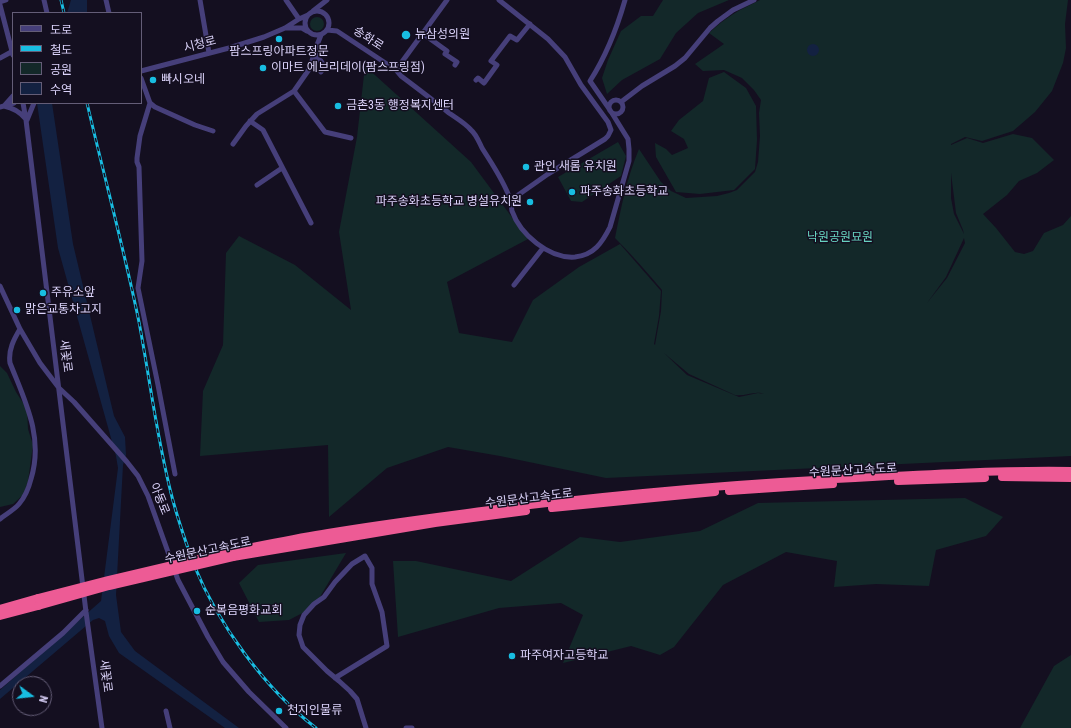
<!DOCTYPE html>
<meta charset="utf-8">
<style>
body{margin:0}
#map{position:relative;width:1071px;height:728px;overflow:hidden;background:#140f20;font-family:"Roboto Condensed","Noto Sans KR",sans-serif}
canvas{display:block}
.legend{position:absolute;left:12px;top:12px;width:130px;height:92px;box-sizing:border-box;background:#140f20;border:1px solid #645d77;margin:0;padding:5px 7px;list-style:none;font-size:12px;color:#dbd3fa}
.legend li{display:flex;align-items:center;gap:8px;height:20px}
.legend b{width:20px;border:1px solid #645d77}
.north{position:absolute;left:12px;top:676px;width:40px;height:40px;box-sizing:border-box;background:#140f20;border:1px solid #645d77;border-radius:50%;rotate:105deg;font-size:11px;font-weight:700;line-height:16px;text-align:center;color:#dbd3fa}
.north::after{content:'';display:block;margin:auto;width:14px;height:18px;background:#18bde1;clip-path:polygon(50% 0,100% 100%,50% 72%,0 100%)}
</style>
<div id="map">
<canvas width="1071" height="728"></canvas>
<ul class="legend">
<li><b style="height:5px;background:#463f7a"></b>도로</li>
<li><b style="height:5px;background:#18bde1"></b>철도</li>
<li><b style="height:11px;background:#132829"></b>공원</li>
<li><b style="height:11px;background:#132141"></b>수역</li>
</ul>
<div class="north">N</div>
</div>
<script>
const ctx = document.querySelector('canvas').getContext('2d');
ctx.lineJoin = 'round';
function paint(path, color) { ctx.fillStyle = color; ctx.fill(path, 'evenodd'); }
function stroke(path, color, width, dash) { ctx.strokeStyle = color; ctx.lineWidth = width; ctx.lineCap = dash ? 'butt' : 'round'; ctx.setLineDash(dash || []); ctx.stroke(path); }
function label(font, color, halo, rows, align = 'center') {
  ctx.font = font + ' "Roboto Condensed","Noto Sans KR",sans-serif'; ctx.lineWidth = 3; ctx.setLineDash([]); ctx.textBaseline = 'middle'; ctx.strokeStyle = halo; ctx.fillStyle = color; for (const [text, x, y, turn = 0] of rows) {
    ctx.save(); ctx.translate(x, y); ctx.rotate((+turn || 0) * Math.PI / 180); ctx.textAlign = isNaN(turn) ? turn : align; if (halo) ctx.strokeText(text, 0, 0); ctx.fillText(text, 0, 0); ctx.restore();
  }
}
paint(new Path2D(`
 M663,0H729L698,13L676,33L660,59L622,80L607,94L602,78L608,60L621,31L641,16H653Z
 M760,0H1068L1065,24L1066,48L1063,63L1052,91L1035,112L1013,131L982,141L965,137L951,144V145L967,138L983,143L1013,134L1032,138L1054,160L1037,173L1019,181L1007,195L983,214L996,228L1015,252L1024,254L1033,251L1044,233L1063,225L1071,216V456L606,478L500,456L448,447L387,468L329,517L328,445L200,456L203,391L223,345L226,253L239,236L295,265L351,310L339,232L357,137L365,66L471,162L528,239L447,282L459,333L512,342L533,300L579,267L620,244L661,291L659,316L654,344L655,345L661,311L662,290C647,272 632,255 615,238C621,208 627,177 639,149L661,182L671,191L686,198L717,196L729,193L737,190L755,172L758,162L760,136L759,113L761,100L754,90L742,78L724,70L703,71L695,64L724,44L709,33C726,17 739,10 760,0ZM951,173L956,213L963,230L964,234L954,214L951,198ZM964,238L965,243L947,278L927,303L946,277ZM664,353L689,374L735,395C745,397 755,390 764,394L758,393L739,397L687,375Z
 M310 24a7 7 0 1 1 14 0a7 7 0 1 1-14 0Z
 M724,72L746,88L756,106L757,140L755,169L734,190L700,194L676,192L656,157L655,143L666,149L672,155L688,148L684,139L671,131L679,120L703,101L709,78Z
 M618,142L626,156L621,176L582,202L571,201L558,177Z
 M0,366L7,373L16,392L27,409L28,429L33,445L28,481L24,494L13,504L0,507Z
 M965,498L1003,517L986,536L936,550L929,586L876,584L834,587L837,561L786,552L723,585L674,647L660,655L631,646L563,663L583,615L561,603L499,608L398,637L393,561H416L511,581L580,537L620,542L700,531L758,503Z
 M346,553L314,607L289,620L259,622L239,583L258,565Z
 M1071,655V728H1020L1054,666Z`), '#132829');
paint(new Path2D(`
 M71,0H87V13H67Z
 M807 50a6 6 0 1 1 12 0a6 6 0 1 1-12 0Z
 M37,103H52L73,244L114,416L125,437L126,455L123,465L116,595L121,632L135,651L239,728H225L119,653L109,636L105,621L99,618L93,620L0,699V690L101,601L118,468L116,456L58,248Z`), '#132141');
stroke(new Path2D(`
 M44,0L47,13
 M106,0L109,13
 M200,0L209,53
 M286,0L299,19
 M447,0L396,70L401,76C417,88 433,100 449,113C456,118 465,123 471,130C476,134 479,142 482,148C492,164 504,181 510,199C512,202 511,207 512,211C520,234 549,259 575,257C594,255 602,243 610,227L629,161V149L628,139L610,110L590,81C606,56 617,28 625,0
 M499,0L548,39L565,57L581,85L608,122L611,130L608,136L605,139L548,174L511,200
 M0,2L6,0
 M0,5L13,55
 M305 23a12 12 0 1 1 24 0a12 12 0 1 1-24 0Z
 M313,11L327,0
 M286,28H302L307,31
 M327,30L337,31L396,70
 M422,33L447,51L445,54L457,62L455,65
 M0,58L13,51
 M141,71L229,48L264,37L285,28L299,19L308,15
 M321,72L324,66L321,61L316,58L315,50L321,35
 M141,78L150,103L155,107L195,125L213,131
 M476,80L478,78L484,83L497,65L491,61L510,36L517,40L530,24
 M294,91L325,132L351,138
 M609 107a7 7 0 1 1 14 0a7 7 0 1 1-14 0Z
 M621,102L642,86L675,66L685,58L710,28L718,21L733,10L754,0
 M23,103L26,120L86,612L102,728
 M150,103L140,136L137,158V162L139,167L142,261L138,288L158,385L175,474
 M5,105L13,96
 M4,106C13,108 19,111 25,118
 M0,107L14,103
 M27,120L34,103
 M250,121L263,130L311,223
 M233,144L246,126L257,114L294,91L310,68L315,50
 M257,185L282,168
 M514,285L543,248
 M0,286L20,329L40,363L59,388L74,402L127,462L138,476L148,496L178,580L208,637L223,662L249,692L286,728
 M0,519C6,514 14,510 19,504C25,497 29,487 31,479C44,437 25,401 10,363C8,350 14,339 20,329
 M335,678L387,646L382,612L372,584V568L365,556L352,564L335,582L324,597L314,604L304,615L300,625L299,635L303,647L327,671L339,681L350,691L357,699L366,728
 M0,686L63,633L86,610
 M166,711L170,728
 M406,728H412`), '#463f7a', 5);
stroke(new Path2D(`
 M1002,477L1071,478
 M898,481L985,478
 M729,491L833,484
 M552,508L715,492
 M232,551C264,545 296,538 328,533C387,523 446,516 504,508C621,494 738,483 855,478C927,474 999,470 1071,471
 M233,557L435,523L526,511
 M0,609L38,598
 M0,616L38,606`), '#ed5b95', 8);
const rail = new Path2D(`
 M61,0L64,13
 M87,103C104,176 124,249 139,322C150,380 157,440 172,497C178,520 186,543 194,565C218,624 265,689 316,728`);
stroke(rail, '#18bde1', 3);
stroke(rail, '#140f20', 1.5, [4.5]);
stroke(new Path2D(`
 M38,598L108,580L232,551
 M38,606L109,586L233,557`), '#ed5b95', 8);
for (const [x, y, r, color] of [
 [406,35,5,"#18bde1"],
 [279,39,4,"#18bde1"],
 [263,68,4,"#18bde1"],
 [153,80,4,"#18bde1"],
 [338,106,4,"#18bde1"],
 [526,167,4,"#18bde1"],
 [572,192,4,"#18bde1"],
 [530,202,4,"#18bde1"],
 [43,293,4,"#18bde1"],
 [17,310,4,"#18bde1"],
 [197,611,4,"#18bde1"],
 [512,656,4,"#18bde1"],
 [279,711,4,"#18bde1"]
]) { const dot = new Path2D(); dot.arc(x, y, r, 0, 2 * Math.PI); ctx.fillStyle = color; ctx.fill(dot); stroke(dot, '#140f20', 1.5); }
label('12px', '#dbd3fa', '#140f20', [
 ["뉴삼성의원",415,35],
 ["팜스프링아파트정문",279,52,"center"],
 ["이마트 에브리데이(팜스프링점)",271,68],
 ["빠시오네",161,80],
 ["금촌3동 행정복지센터",346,106],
 ["관인 새롬 유치원",534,167],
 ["파주송화초등학교",580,192],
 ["파주송화초등학교 병설유치원",522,202,"right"],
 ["주유소앞",51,293],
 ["맑은교통차고지",25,310],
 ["순복음평화교회",205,611],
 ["파주여자고등학교",520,656],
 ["천지인물류",287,711]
], 'left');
label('12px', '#dbd3fa', '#140f20', [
 ["송화로",368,39,33],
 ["시청로",200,45,-14],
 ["새꽃로",65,356,83],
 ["수원문산고속도로",853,471,-3],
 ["아동로",159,499,68],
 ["수원문산고속도로",529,499,-7],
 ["수원문산고속도로",208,551,-12],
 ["새꽃로",105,676,83]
]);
label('12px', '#67d2c0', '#140f20', [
 ["낙원공원묘원",840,238]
]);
</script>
